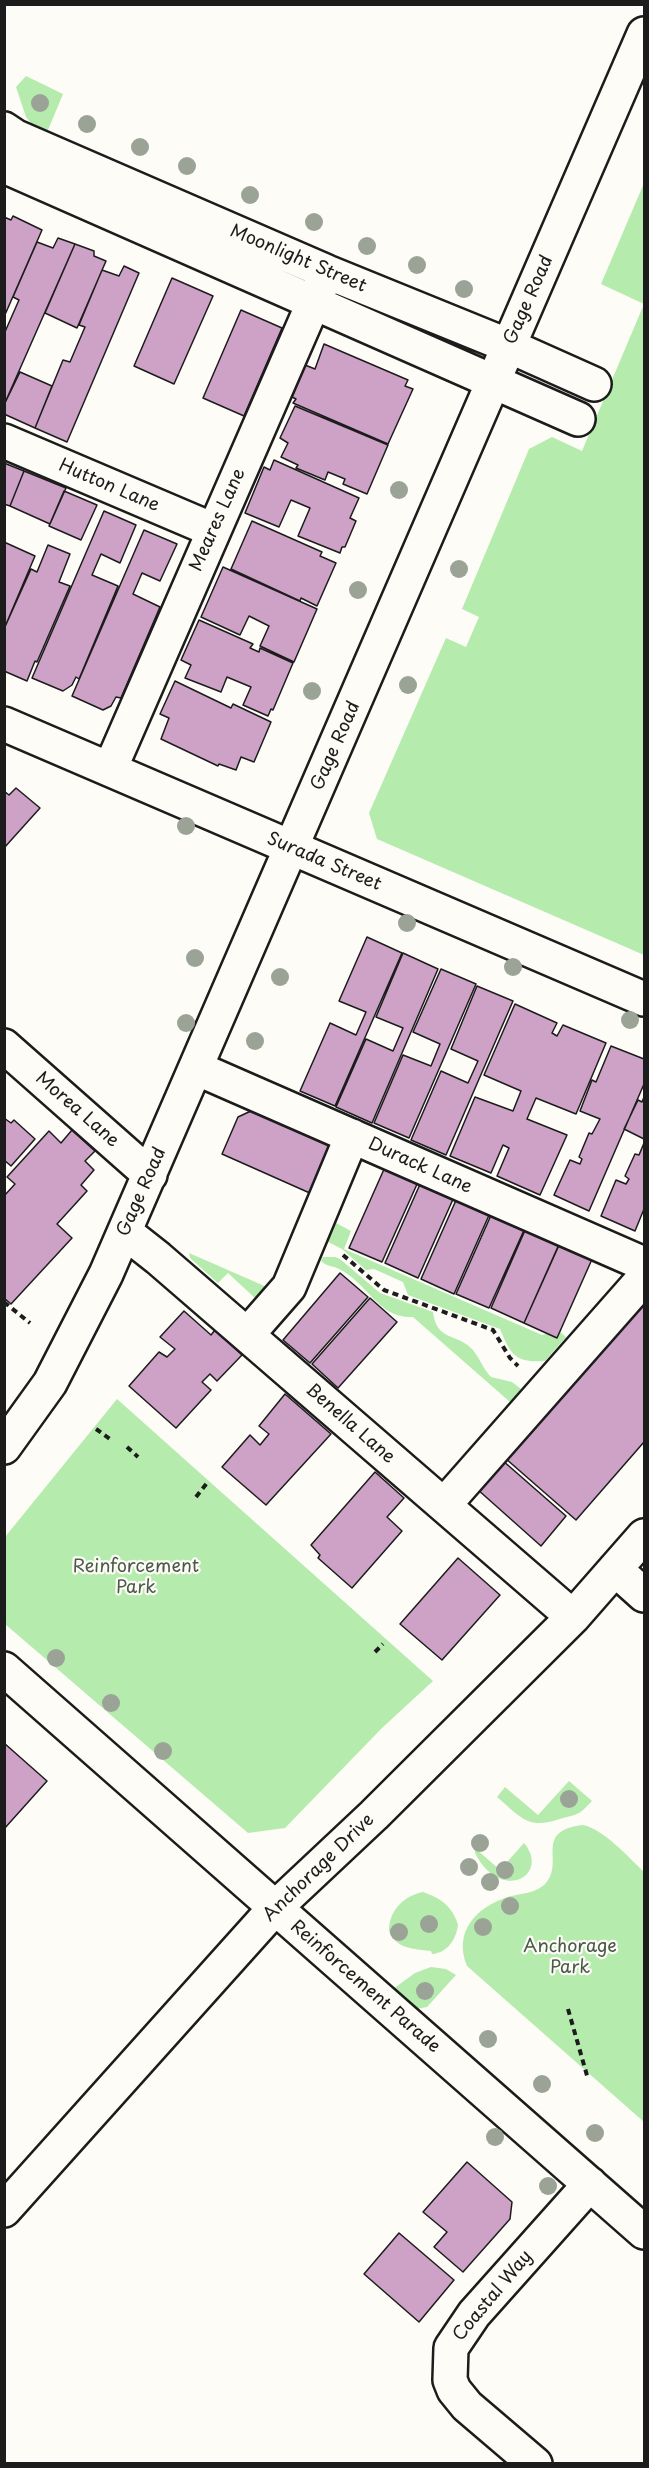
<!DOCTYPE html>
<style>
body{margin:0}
#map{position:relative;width:649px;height:2468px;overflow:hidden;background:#fdfcf7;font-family:"Playpen Sans",sans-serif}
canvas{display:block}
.frame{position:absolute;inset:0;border:6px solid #1c1c1c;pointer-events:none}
</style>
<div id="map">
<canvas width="649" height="2468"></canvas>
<div class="frame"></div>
</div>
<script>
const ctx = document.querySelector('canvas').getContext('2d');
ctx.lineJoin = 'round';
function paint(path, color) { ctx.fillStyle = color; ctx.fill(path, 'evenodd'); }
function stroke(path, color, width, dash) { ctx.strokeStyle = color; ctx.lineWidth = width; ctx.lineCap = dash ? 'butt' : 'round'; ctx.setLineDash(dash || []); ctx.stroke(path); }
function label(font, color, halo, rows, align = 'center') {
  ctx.font = font + ' "Playpen Sans",sans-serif'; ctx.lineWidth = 4.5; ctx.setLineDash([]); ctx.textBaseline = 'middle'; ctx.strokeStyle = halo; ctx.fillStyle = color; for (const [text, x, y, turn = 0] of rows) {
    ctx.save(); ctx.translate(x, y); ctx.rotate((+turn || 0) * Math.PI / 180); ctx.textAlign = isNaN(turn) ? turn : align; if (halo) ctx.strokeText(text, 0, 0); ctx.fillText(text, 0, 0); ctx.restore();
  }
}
paint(new Path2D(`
 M26,76L63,94L48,130L39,133L26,117L16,87Z
 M644,183V955L377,839L369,813L446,638L466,647L479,617L462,609L529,449L552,437L582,451L644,304L601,284Z
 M336,1223L351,1231L344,1249L542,1335L559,1331L566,1337L545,1361C515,1363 511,1355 500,1329L408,1295L403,1282L374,1269L366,1270L342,1249L328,1242Z
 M189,1253L269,1288L257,1300L228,1273L218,1283L190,1258Z
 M323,1257H335L340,1259L380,1293L433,1312C436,1341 457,1333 472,1349C480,1358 483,1369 491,1377L512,1382L521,1389L510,1402L413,1317C379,1319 368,1284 341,1270C333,1265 329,1268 321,1261Z
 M117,1399L433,1681L382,1728L285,1828L248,1833L5,1624V1537Z
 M569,1781L592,1801C577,1817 579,1813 560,1819C527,1830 521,1817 497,1797L505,1787L538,1815Z
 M582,1825C603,1828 629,1858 644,1872V2122L467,1966C453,1932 476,1907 508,1897C520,1893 536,1894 546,1883C565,1861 533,1832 582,1825Z
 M524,1843C551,1875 501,1904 475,1853V1848L500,1870Z
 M423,1892C441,1898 453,1907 458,1925C456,1940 447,1953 432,1954L431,1951C414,1949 396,1949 389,1931C389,1910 404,1896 423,1892Z
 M431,1967L446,1969L456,1975L427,2007L416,2009L393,1989L415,1973Z`), '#b5ebad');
const building = new Path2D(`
 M13,216L42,230L4,317V217L11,220Z
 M58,238L75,244L4,405V334L19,300L13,297L37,242L53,248Z
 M75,244L94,251V256L106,261L77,328L45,313Z
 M124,266L139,273L67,442L35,428L63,360L70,362L85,327L79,325L102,270L119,276Z
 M172,278L213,296L174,384L134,366Z
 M241,310L282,328L244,416L203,398Z
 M324,344L408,380L405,386L413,389L388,444L293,403L296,399L292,397L305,365L315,369Z
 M20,372L52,386L35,428L4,414V405Z
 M295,406L388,445L367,494L343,484L345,479L328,472L325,480L296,468L298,465L281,457L288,443L280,438Z
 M274,460L359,498L350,518L356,521L345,547H342L340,553L298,536L310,508L291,500L279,527L245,513L264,467L270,470Z
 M4,463L24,471L10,506L4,504Z
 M24,471L66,488L50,524L10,506Z
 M64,491L97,505L81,540L49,526Z
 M104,511L136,525L120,563L101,554L92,575L118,586L79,679L76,677L72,685L63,691L32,678Z
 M252,521L322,552L320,556L336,563L317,606L301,598L300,601L231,569Z
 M144,530L177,544L160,581L142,573L133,594L160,607L121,698L116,697L111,706L103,710L72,696Z
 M4,542L35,556L4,629Z
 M48,545L70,554L59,582L70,586L37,662L35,661L27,681L4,671V629L31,569L37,572Z
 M223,567L317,609L294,662L260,646L269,626L249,616L240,635L201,617Z
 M199,620L253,644L250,648L259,652L260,648L293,663L273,710L271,709L268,716L243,705L251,687L227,677L221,692L185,678L191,665L181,660Z
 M175,681L231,708L233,704L271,722L254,762L241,757L236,770L219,764L218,766L161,739L169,718L160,714Z
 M16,788L40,808L4,848V791L9,795Z
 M367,937L402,953L335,1106L300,1091L330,1023L356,1035L366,1012L339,1001Z
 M403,953L438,969L372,1123L336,1107L366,1039L393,1051L403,1028L376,1017Z
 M441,969L476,984L409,1138L374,1123L403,1055L431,1066L440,1044L413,1032Z
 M477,986L513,1001L446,1155L411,1140L441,1071L468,1083L478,1061L451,1049Z
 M515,1004L557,1023L552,1033L557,1036L563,1025L606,1043L576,1114L536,1098L527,1119L567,1135L540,1195L497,1176L509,1148L503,1145L491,1173L450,1156L475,1097L513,1111L521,1091L484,1075Z
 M611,1046L644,1059V1084L589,1211L554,1195L570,1160L580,1164L582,1159L579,1157L589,1133L592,1134L600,1119L580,1111L592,1080L596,1082Z
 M644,1097V1139L624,1129L638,1100L642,1102Z
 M253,1110L333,1145L312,1194L222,1154L238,1117Z
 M4,1118L11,1123L14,1120L35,1139L11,1166L4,1160Z
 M72,1130L95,1151L85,1161L94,1170L81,1185L87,1191L57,1224L72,1238L11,1304L4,1298V1196L15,1184L7,1177L49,1131L61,1143Z
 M644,1143V1209L635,1231L601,1216L616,1180L626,1184L629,1179L625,1176L635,1154L639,1155Z
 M385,1167L418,1182L382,1262L349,1248Z
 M421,1182L454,1197L418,1278L385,1263Z
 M457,1198L490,1213L454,1294L421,1279Z
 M492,1213L525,1228L489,1308L456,1294Z
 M526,1228L560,1243L524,1323L491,1308Z
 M560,1242L593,1257L557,1338L524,1323Z
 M340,1273L368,1297L310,1363L283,1340Z
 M370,1298L397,1322L338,1388L312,1364Z
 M644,1300V1442L576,1520L505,1458Z
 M184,1311L211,1335L215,1330L242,1355L217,1381L210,1374L202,1382L211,1390L176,1428L129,1386L159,1352L167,1357L175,1349L160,1337Z
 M285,1394L331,1434L266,1505L222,1467L250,1435L260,1445L269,1434L259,1426Z
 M502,1460L566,1516L541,1546L477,1489Z
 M375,1472L404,1498L387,1517L402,1531L352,1588L318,1558L320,1555L311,1545Z
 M458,1558L500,1595L442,1660L400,1624Z
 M4,1743L47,1781L4,1829Z
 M467,2162L512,2202L510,2219L463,2272L434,2247L447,2232L423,2212Z
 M399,2233L454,2280L419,2322L364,2274Z`);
paint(building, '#cda2c6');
stroke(building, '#1c1c1c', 1.5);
const street = new Path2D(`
 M4,129L16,137L327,272L509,346L594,384
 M4,166L578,419
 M4,441L213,530
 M4,724L644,999
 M110,769L323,281
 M4,1046L150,1175
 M196,1068L644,1264
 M125,1232L158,1258L573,1617
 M247,1335L289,1287L352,1136
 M4,1447L50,1383L106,1274L644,34
 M444,1505L644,1278
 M615,1569L644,1595
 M4,1669L644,2232
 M4,2210L275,1908L374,1815L573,1617L644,1536
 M535,2464L467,2406L454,2390L450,2380L451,2348L474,2314L590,2184`);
stroke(street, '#1c1c1c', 38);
stroke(new Path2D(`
 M343,1255L384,1290L493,1330L510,1358L518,1366
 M4,1302L30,1323
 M96,1429L110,1439
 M127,1447L138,1457
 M196,1497L207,1483
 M375,1652L383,1644
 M568,2009L588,2079`), '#1c1c1c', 4, [6, 4.5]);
stroke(street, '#fdfcf7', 33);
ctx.fillStyle = '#9ba397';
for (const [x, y] of [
 [40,103],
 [87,124],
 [140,147],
 [187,166],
 [250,195],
 [314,222],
 [367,246],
 [417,265],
 [464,289],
 [399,490],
 [459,569],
 [358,590],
 [408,685],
 [312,691],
 [186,826],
 [407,923],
 [195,958],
 [513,967],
 [280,977],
 [630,1020],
 [186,1023],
 [255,1041],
 [56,1658],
 [111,1703],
 [163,1751],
 [569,1799],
 [480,1843],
 [469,1867],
 [505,1870],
 [490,1882],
 [510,1906],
 [429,1924],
 [483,1927],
 [399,1932],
 [425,1991],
 [488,2039],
 [542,2084],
 [595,2133],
 [495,2137],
 [548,2186]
]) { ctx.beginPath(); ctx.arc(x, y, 9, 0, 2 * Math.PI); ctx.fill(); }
label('18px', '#1c1c1c', '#fdfcf7', [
 ["Moonlight Street",298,259,23],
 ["Gage Road",529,300,-66],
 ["Hutton Lane",109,486,23],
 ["Meares Lane",218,520,-66],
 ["Gage Road",336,746,-66],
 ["Surada Street",324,862,23],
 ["Morea Lane",77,1110,41],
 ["Durack Lane",420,1166,24],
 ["Gage Road",142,1192,-66],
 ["Benella Lane",350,1424,41],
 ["Anchorage Drive",319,1868,-44],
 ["Reinforcement Parade",365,1987,41],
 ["Coastal Way",493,2296,-50]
]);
label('18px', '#4a5a48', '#fdfcf7', [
 ["Reinforcement",136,1567],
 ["Park",136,1588],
 ["Anchorage",570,1947],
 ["Park",570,1968]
]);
</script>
